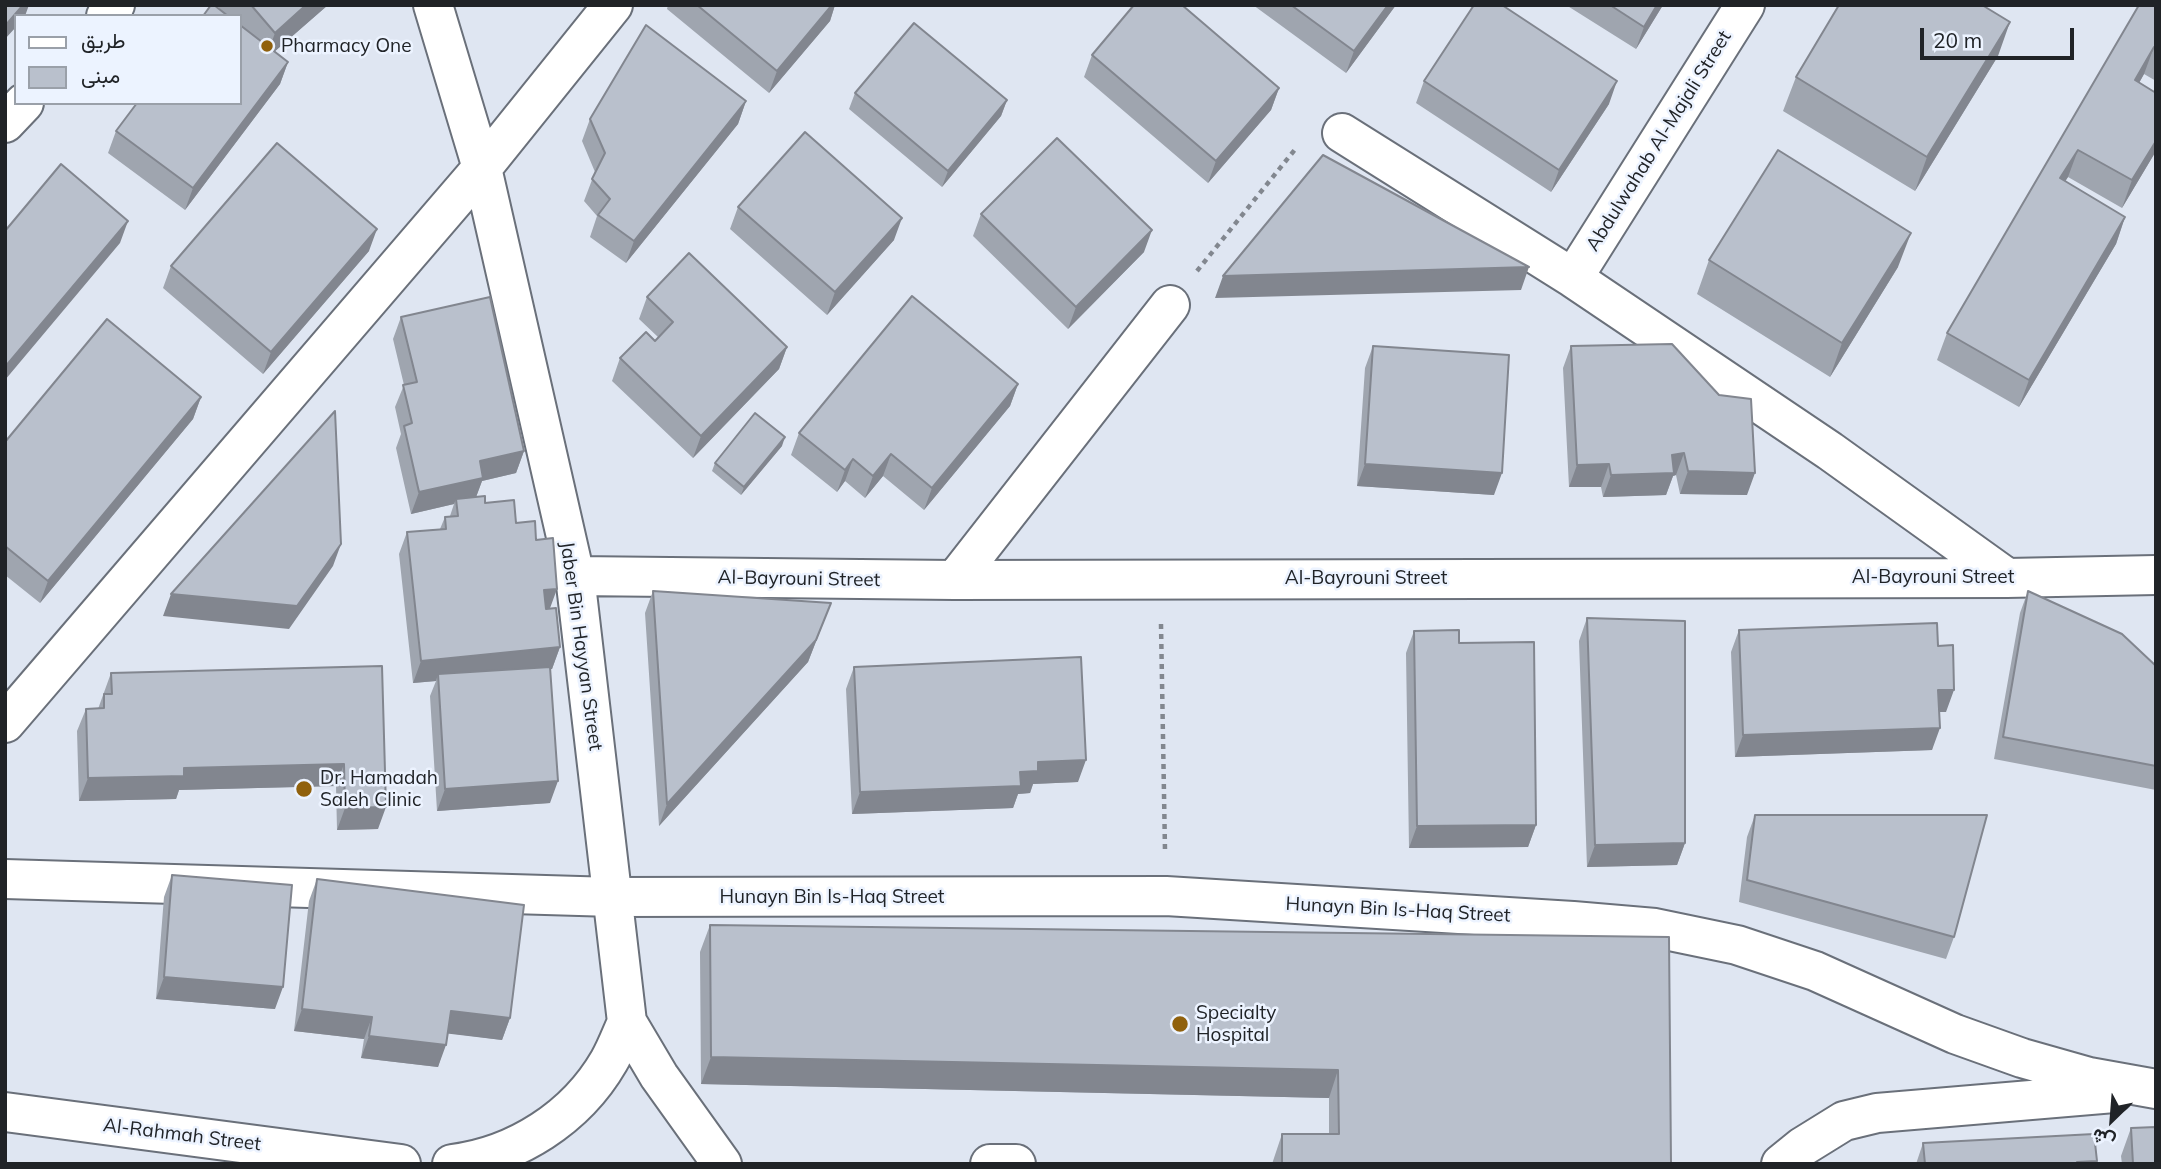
<!DOCTYPE html>
<meta charset="utf-8">
<style>
body{margin:0}
#map{position:relative;width:2161px;height:1169px;overflow:hidden;background:#dfe6f2;font-family:Mulish,Vazirmatn,sans-serif}
canvas{display:block}
.frame{position:absolute;inset:0;border:7px solid #202327;pointer-events:none}
.legend{position:absolute;left:14px;top:14px;width:228px;height:91px;box-sizing:border-box;background:#ecf3ff;border:2px solid #9aa0a9;margin:0;padding:9px 12px;list-style:none;font-size:21px;color:#202327}
.legend li{display:flex;align-items:center;gap:14px;height:35px}
.legend b{width:35px;border:2px solid #9aa0a9}
.north{position:absolute;left:2077px;top:1085px;width:70px;height:70px;-webkit-text-stroke:5px #ecf3ff;paint-order:stroke;rotate:205deg;font-size:19px;font-weight:700;line-height:28px;text-align:center;color:#202327}
.north::after{content:'';display:block;margin:auto;width:24px;height:32px;background:#202327;clip-path:polygon(50% 0,100% 100%,50% 72%,0 100%)}
.scale{position:absolute;left:1920px;top:28px;width:154px;height:32px;box-sizing:border-box;border:4px solid #202327;border-top:0;padding-left:9px;font-size:21px;line-height:24px;white-space:nowrap;color:#202327;-webkit-text-stroke:5px #ecf3ff;paint-order:stroke}
</style>
<div id="map">
<canvas width="2161" height="1169"></canvas>
<div class="frame"></div>
<ul class="legend">
<li><b style="height:9px;background:#fff"></b>طريق</li>
<li><b style="height:19px;background:#b9c0cc"></b>مبنى</li>
</ul>
<div class="north">ش</div>
<div class="scale">20 m</div>
</div>
<script>
const ctx = document.querySelector('canvas').getContext('2d');
ctx.lineJoin = 'round';
function stroke(path, color, width, dash) { ctx.strokeStyle = color; ctx.lineWidth = width; ctx.lineCap = dash ? 'butt' : 'round'; ctx.setLineDash(dash || []); ctx.stroke(path); }
function paint(path, color) { ctx.fillStyle = color; ctx.fill(path, 'evenodd'); }
function label(font, color, halo, rows, align = 'center') {
  ctx.font = font + ' Mulish,sans-serif'; ctx.lineWidth = 5; ctx.setLineDash([]); ctx.textBaseline = 'middle'; ctx.strokeStyle = halo; ctx.fillStyle = color; for (const [text, x, y, turn = 0] of rows) {
    ctx.save(); ctx.translate(x, y); ctx.rotate((+turn || 0) * Math.PI / 180); ctx.textAlign = isNaN(turn) ? turn : align; if (halo) ctx.strokeText(text, 0, 0); ctx.fillText(text, 0, 0); ctx.restore();
  }
}
const minor = new Path2D(`
 M433,5L482,168L575,576L627,1022C621,1035 616,1049 609,1061C576,1118 516,1156 452,1164
 M106,16L115,5
 M5,123L24,103
 M1342,133L1573,278L1830,451L2007,578
 M1573,278L1745,5
 M575,576L955,580L2007,578L2156,575
 M955,580L1170,305
 M5,723L482,168L613,5
 M5,879L613,897L1166,896L1573,921L1655,928L1737,945L1815,971L1955,1034L2022,1058L2089,1077L2156,1089
 M627,1022L659,1076L722,1164
 M5,1112L401,1164
 M990,1164H1016
 M1781,1164L1802,1147L1844,1121L1877,1113L2114,1093`);
stroke(minor, '#6a707a', 42);
stroke(new Path2D(`
 M1197,271L1297,147
 M1161,624L1165,850`), '#82878f', 4.5, [5, 5]);
stroke(minor, '#fff', 38);
paint(new Path2D(`
 M217,5H328L275,51L288,62L280,84L185,210L108,153L116,131L240,103V16H203L222,12Z
 M668,5H835L830,21L769,93L667,9Z
 M1253,5H1396L1346,73Z
 M1566,5H1663L1636,49Z
 M2156,5V81L2144,74L2139,83L2156,93V151L2122,208L2068,177L2065,181L2125,217L2116,244L2019,407L1937,360L1947,333Z
 M1092,55L1279,88L1271,110L1208,183L1084,77Z
 M1998,56L1915,191L1783,111L1796,77Z
 M1424,81L1609,104L1551,192L1416,103Z
 M855,93L1007,100L1001,116L942,187L849,109Z
 M746,101L738,124L626,263L590,237L597,216L584,201L595,172L582,141L590,119Z
 M738,207L894,240L827,315L730,229Z
 M981,214L1144,252L1068,329L973,236Z
 M369,251L263,374L163,288L171,266Z
 M1709,260L1898,267L1830,377L1697,294Z
 M647,297L787,347L779,369L693,458L612,381L620,358L655,341L658,337L639,319Z
 M401,317L524,451L516,473L482,481L476,497L516,523L536,540L550,609L560,647L552,669H550V803L437,811L430,696L436,681L413,683L399,554L407,532L440,529L445,517L450,516L454,504L411,514L396,448L401,434L395,407L404,385L393,339Z
 M1373,346L1494,495L1357,486L1365,368Z
 M1571,346L1747,495L1680,494L1676,475L1673,476L1666,495L1603,497L1601,487H1569L1563,368Z
 M1018,384L1010,406L924,510L883,476L865,498L845,481L837,492L791,455L799,433Z
 M201,397L193,419L40,603L5,575V442Z
 M782,446L741,495L712,471L715,463Z
 M653,591L831,603L808,662L659,826L645,613Z
 M2028,591L2156,666V790L1994,759L2020,613Z
 M1587,618L1685,843L1677,865L1587,867L1579,641Z
 M1739,630L1938,646L1946,712H1939L1932,750L1735,757L1731,652Z
 M1414,631L1459,643L1536,825L1528,847L1409,848L1406,653Z
 M382,666L378,829L337,830L336,786L179,790L176,799L79,801L77,731L86,709H98L111,673Z
 M854,667L1078,782L1033,784L1030,793L1018,794L1013,808L852,814L846,689Z
 M1755,815L1954,937L1946,959L1739,902L1747,837Z
 M172,875L275,1009L156,999L164,897Z
 M317,879L510,1018L502,1040L448,1033L438,1067L361,1058L364,1039L294,1031L309,901Z
 M710,925L1669,937L1671,1164H1272L1282,1134H1329V1098L701,1084L700,952Z
 M2131,1128L2156,1164H2122L2121,1156Z
 M1923,1143L2096,1164H1916Z`), '#9fa5af');
paint(new Path2D(`
 M23,5H29L25,16H16V27L5,39V26Z
 M306,5H328L265,60L275,33Z
 M832,5H835L830,21L769,93L777,71Z
 M1388,5H1396L1346,73L1354,51Z
 M1657,5H1663L1636,49L1644,27Z
 M2010,22L1998,56L1915,191L1927,157Z
 M2154,47L2144,74L2125,108L2135,80Z
 M288,62L280,84L185,210L193,188Z
 M1617,81L1609,104L1551,192L1559,170Z
 M1279,88L1271,110L1208,183L1216,161Z
 M1007,100L1001,116L942,187L948,171Z
 M746,101L738,124L626,263L634,241Z
 M2156,141V151L2122,208L2132,180Z
 M2078,150L2068,177L2050,205L2060,178Z
 M2125,217L2116,244L2019,407L2029,380Z
 M902,218L894,240L827,315L835,292Z
 M128,221L120,243L5,380V367Z
 M377,229L369,251L263,374L271,352Z
 M1152,230L1144,252L1068,329L1076,307Z
 M1911,233L1898,267L1830,377L1842,343Z
 M1529,267L1521,290L1215,298L1223,276Z
 M787,347L779,369L693,458L701,436Z
 M1018,384L1010,406L924,510L932,488Z
 M201,397L193,419L40,603L48,581Z
 M785,437L782,446L741,495L744,487Z
 M524,451L516,473L482,481L475,500L456,499L454,504L411,514L419,492L480,461Z
 M1684,453L1676,475L1673,476L1666,495L1603,497L1611,475L1672,455Z
 M891,454L883,476L865,498L873,476Z
 M853,459L845,481L837,492L845,470Z
 M1365,464L1502,473L1494,495L1357,486Z
 M1609,464L1601,487H1569L1577,465Z
 M1688,471L1755,473L1747,495L1680,494Z
 M341,544L333,566L289,629L163,616L171,594Z
 M557,589L549,611L536,613L544,590Z
 M831,603L808,662L659,826L667,804Z
 M560,647L552,669L438,680V674L436,681L413,683L421,661Z
 M1938,690H1954L1946,712H1930Z
 M1940,728L1932,750L1735,757L1743,735Z
 M1086,760L1078,782L1033,784L1030,793L1018,794L1013,808L852,814L860,792L1020,772L1038,762Z
 M344,764L336,786L179,790L176,799L79,801L88,778L184,768Z
 M558,781L550,803L437,811L445,789Z
 M386,807L378,829L337,830L345,808Z
 M1536,825L1528,847L1409,848L1417,826Z
 M1685,843L1677,865L1587,867L1595,845Z
 M164,977L283,987L275,1009L156,999Z
 M302,1009L372,1017L364,1039L294,1031Z
 M451,1011L510,1018L502,1040L443,1033Z
 M369,1036L446,1045L438,1067L361,1058Z
 M711,1057L1338,1070L1329,1098L701,1084Z
 M2097,1161L2096,1164H2077V1162Z`), '#82868f');
const building = new Path2D(`
 M5,5H23L5,26Z
 M211,5H214L228,16H203Z
 M251,5H306L275,33Z
 M697,5H832L777,71Z
 M1134,5H1182L1279,88L1216,161L1092,55Z
 M1291,5H1388L1354,51Z
 M1474,5H1502L1617,81L1559,170L1424,81Z
 M1610,5H1657L1644,27Z
 M1839,5H1982L2010,22L1927,157L1796,77Z
 M2139,5H2156V48L2154,47L2135,80L2156,93V141L2132,180L2078,150L2060,178L2125,217L2029,380L1947,333Z
 M914,23L1007,100L948,171L855,93Z
 M240,25L288,62L193,188L116,131L137,103H240Z
 M646,25L746,101L634,241L598,215L610,199L592,179L605,153L590,119Z
 M805,132L902,218L835,292L738,207Z
 M1057,138L1152,230L1076,307L981,214Z
 M277,143L377,229L271,352L171,266Z
 M1778,150L1911,233L1842,343L1709,260Z
 M1323,155L1529,267L1223,276Z
 M61,164L128,221L5,367V231Z
 M689,253L787,347L701,436L620,358L646,332L655,341L673,322L647,297Z
 M912,296L1018,384L932,488L891,454L873,476L853,459L845,470L799,433Z
 M490,297L524,451L480,461L483,478L419,492L404,426L412,423L403,385L417,382L401,317Z
 M107,319L201,397L48,581L5,546V442Z
 M1672,344L1719,395L1751,399L1755,473L1688,471L1684,453L1672,455L1674,473L1611,475L1609,464L1577,465L1571,346Z
 M1373,346L1509,355L1502,473L1365,464Z
 M335,411L341,544L297,606L171,594Z
 M755,413L785,437L744,487L715,463Z
 M485,496V503L514,500L516,523L535,521L536,540L553,538L557,589L544,590L546,609L556,608L560,647L421,661L407,532L446,529L445,517L458,516L456,499Z
 M653,591L831,603L816,640L667,804Z
 M2028,591L2122,634L2156,666V766L2003,737Z
 M1587,618L1685,621V843L1595,845Z
 M1937,623L1938,646L1953,645L1954,690H1938L1940,728L1743,735L1739,630Z
 M1459,630V643L1534,642L1536,825L1417,826L1414,631Z
 M1081,657L1086,760L1038,762V771L1020,772L1021,786L860,792L854,667Z
 M382,666L386,807L345,808L344,764L184,768V776L88,778L86,709L104,708V694H112L111,673Z
 M550,667L558,781L445,789L438,674Z
 M1755,815H1987L1954,937L1747,880Z
 M172,875L292,885L283,987L164,977Z
 M317,879L524,905L510,1018L451,1011L446,1045L369,1036L372,1017L302,1009Z
 M710,925L1669,937L1671,1164H1282V1134H1339L1338,1070L711,1057Z
 M2156,1127V1164H2133L2131,1128Z
 M2094,1134L2097,1161L2077,1162L2078,1164H1925L1923,1143Z`);
paint(building, '#b9c0cc');
stroke(building, '#82868f', 2);
for (const [x, y, r, color] of [
 [267,46,7,"#90610d"],
 [304,789,9,"#90610d"],
 [1180,1024,9,"#90610d"]
]) { const dot = new Path2D(); dot.arc(x, y, r, 0, 2 * Math.PI); ctx.fillStyle = color; ctx.fill(dot); stroke(dot, '#ecf3ff', 2.5); }
label('19px', '#202327', '#ecf3ff', [
 ["Pharmacy One",281,46],
 ["Dr. Hamadah",320,778],
 ["Saleh Clinic",320,800],
 ["Specialty",1196,1013],
 ["Hospital",1196,1035]
], 'left');
label('19px', '#202327', '#ecf3ff', [
 ["Abdulwahab Al-Majali Street",1659,141,-58],
 ["Al-Bayrouni Street",1933,577],
 ["Al-Bayrouni Street",1366,578],
 ["Al-Bayrouni Street",799,579,1],
 ["Jaber Bin Hayyan Street",581,646,82],
 ["Hunayn Bin Is-Haq Street",832,897],
 ["Hunayn Bin Is-Haq Street",1398,910,3],
 ["Al-Rahmah Street",182,1135,7]
]);
</script>
